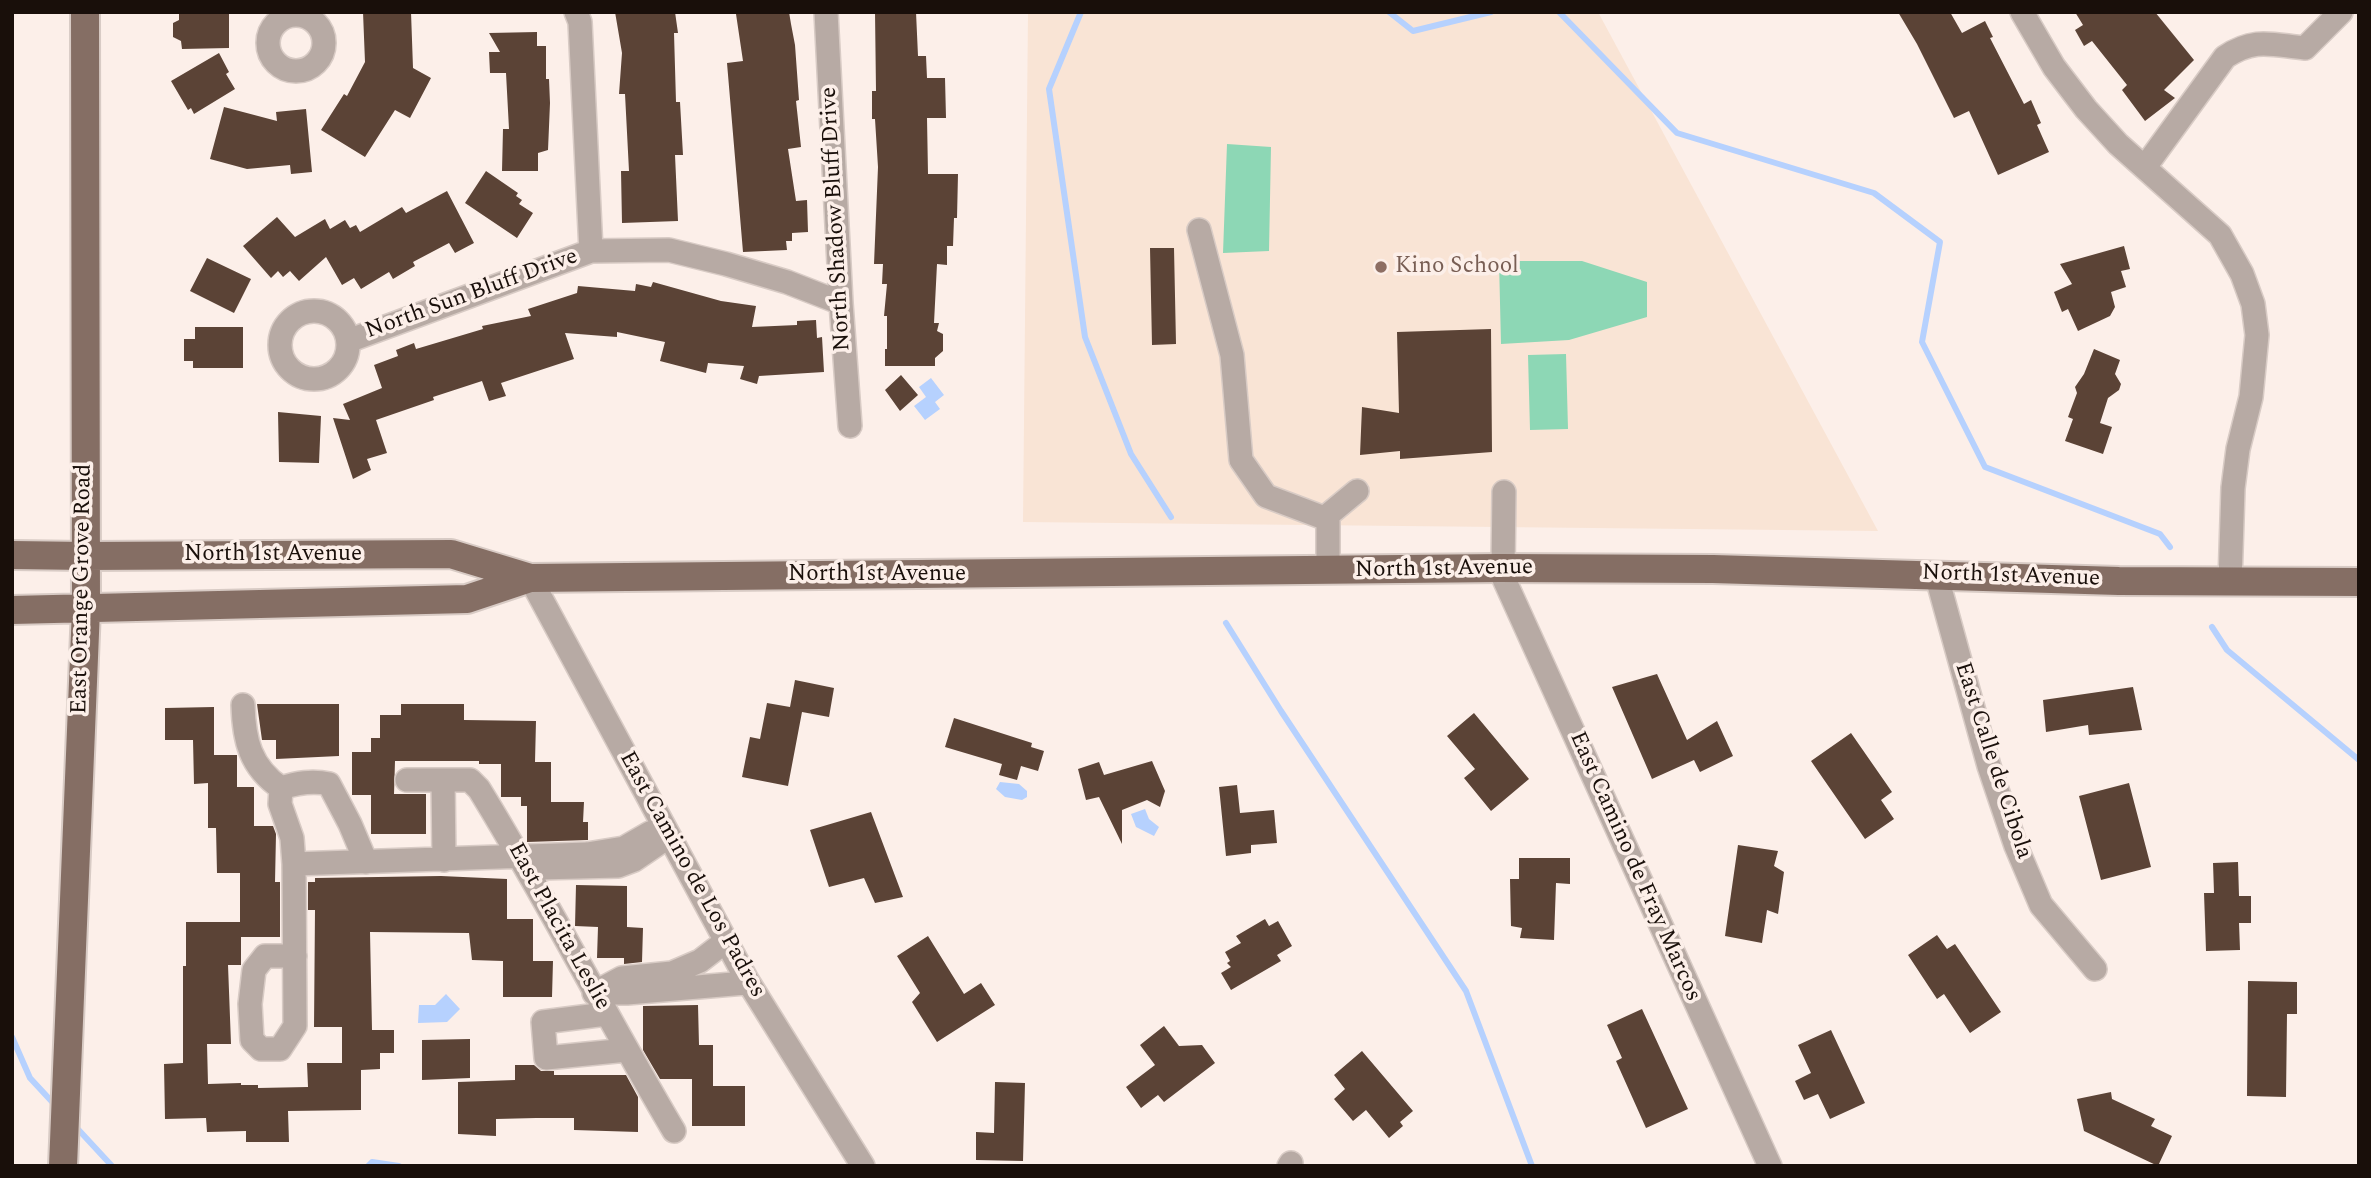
<!DOCTYPE html>
<style>
body{margin:0}
#map{position:relative;width:2371px;height:1178px;overflow:hidden;background:#fcefe9;font-family:Spectral,serif}
canvas{display:block}
.frame{position:absolute;inset:0;border:14px solid #190f0a;pointer-events:none}
</style>
<div id="map">
<canvas width="2371" height="1178"></canvas>
<div class="frame"></div>
</div>
<script>
const ctx = document.querySelector('canvas').getContext('2d');
ctx.lineJoin = 'round';
function paint(path, color) { ctx.fillStyle = color; ctx.fill(path, 'evenodd'); }
function stroke(path, color, width, dash) { ctx.strokeStyle = color; ctx.lineWidth = width; ctx.lineCap = dash ? 'butt' : 'round'; ctx.setLineDash(dash || []); ctx.stroke(path); }
function label(font, color, halo, rows, align = 'center') {
  ctx.font = font + ' Spectral,serif'; ctx.lineWidth = 7; ctx.setLineDash([]); ctx.textBaseline = 'middle'; ctx.strokeStyle = halo; ctx.fillStyle = color; for (const [text, x, y, turn = 0] of rows) {
    ctx.save(); ctx.translate(x, y); ctx.rotate((+turn || 0) * Math.PI / 180); ctx.textAlign = isNaN(turn) ? turn : align; if (halo) ctx.strokeText(text, 0, 0); ctx.fillText(text, 0, 0); ctx.restore();
  }
}
paint(new Path2D(`
 M1028,12H1598L1878,531L1023,522Z`), '#f9e4d5');
paint(new Path2D(`
 M1227,144L1271,147L1269,251L1223,253Z
 M1499,261H1582L1647,282V317L1569,340L1501,344Z
 M1566,354L1568,429L1530,430L1528,355Z`), '#8dd7b5');
paint(new Path2D(`
 M931,378L944,395L935,402L940,409L925,420L914,406L926,397L919,387Z
 M1000,782L1019,784L1027,791V797L1022,800L1005,797L996,789Z
 M1145,809L1149,819L1159,827L1154,836L1136,827L1131,814Z
 M446,994L460,1009L447,1022L418,1023L419,1005H435Z`), '#b6d1fe');
stroke(new Path2D(`
 M1081,12L1049,89L1085,337L1131,454L1171,517
 M1389,12L1413,31L1491,12
 M1559,12L1677,133L1874,193L1940,242L1922,342L1985,467L2160,534L2170,547
 M1226,623L1281,711L1466,991L1532,1166
 M2212,627L2227,650L2359,760
 M12,1037L30,1078L55,1105
 M75,1126L112,1166
 M368,1166L372,1162L399,1166`), '#b6d1fe', 6);
paint(new Path2D(`
 M179,12H229V48L182,49L181,41L173,37V23L179,20Z
 M363,12H411L413,68L431,78L410,118L395,110L365,157L321,130L344,94L347,96L365,62Z
 M615,12H675L678,33H674L676,102H680L683,155H675L678,221L622,223L621,171H629L625,94H619L622,53Z
 M747,12H789L791,24L795,45L799,100L796,101L801,147L788,149L796,201L807,200L808,232L792,233V241H786L787,250L743,252L727,63L743,61L736,14Z
 M875,12H916L918,56H926L927,78H945L946,118H927L928,174H958L957,218H954L953,246H947V265L937,264L934,323H939L937,331L943,334V351L935,358V366H885V349H887V316H884L887,284H882L883,264H874L878,167L875,119H872V91H876Z
 M1898,12H1950L1962,33L1985,21L1993,37L1990,38L2024,104L2031,100L2041,123L2037,125L2049,152L1998,175L1969,111L1954,118L1917,44Z
 M2075,12H2155L2194,60L2164,90L2175,98L2145,121L2122,90L2127,85L2092,41L2084,46L2075,30L2083,25Z
 M537,32V46H546V79H549L550,103L548,150L538,153V171H502L503,129H509L506,73H490L489,52H500L489,33Z
 M219,53L229,72L226,74L235,89L194,114L191,108L188,110L171,81Z
 M224,107L277,121L276,112L306,109L312,172L291,174L290,165L247,169L210,159Z
 M486,171L518,193L516,196L522,200L519,204L533,213L517,238L465,203Z
 M447,191L474,243L455,253L449,243L413,262L415,266L393,279L389,272L361,289L354,278L342,285L326,257L299,281L290,271L283,277L278,271L271,278L243,246L277,217L295,237L325,219L330,229L345,220L350,228L356,225L360,232L402,207L406,213Z
 M2124,246L2130,269L2121,271L2126,287L2111,292L2115,307L2110,316L2078,331L2068,309L2062,312L2054,292L2072,284L2060,264Z
 M1150,248H1174L1176,344L1152,345Z
 M207,258L251,279L234,313L190,291Z
 M653,282L721,301L756,306L752,327L797,325V321L816,320L817,338L822,337L824,372L759,376L757,384L740,379L744,366L708,363L706,373L660,361L665,342L617,332V337L565,333L574,359L501,383L506,396L489,401L482,381L433,397L434,400L376,420L387,453L367,459L371,470L353,479L333,418L350,420L343,404L382,388L374,365L398,356L396,350L414,343L416,349L483,329L482,326L531,316L528,309L577,293L578,286L635,291L636,284L651,287Z
 M195,327H243V368H193V361H184V339H195Z
 M1491,329L1492,452L1400,459V451L1360,455L1362,407L1399,413L1397,332Z
 M2094,349L2120,360L2115,374L2121,384L2119,390L2108,398L2100,423L2112,427L2103,454L2065,441L2073,419L2068,417L2077,393L2075,387L2084,374Z
 M901,375L918,395L900,411L885,390Z
 M278,412L321,416L319,463L279,462Z
 M1657,674L1687,740L1717,721L1733,756L1700,772L1694,760L1652,779L1612,687Z
 M795,680L834,688L829,717L802,712L788,786L742,777L750,737L760,739L767,703L790,707Z
 M2133,687L2142,730L2089,735L2088,725L2046,732L2043,700Z
 M257,704H339V756L276,759V740H262Z
 M401,704H464V720L536,721L535,762H551V802H584L583,822H588V840L527,842V806H521V797H501V764H479V761H395L394,794H426V834H371V795H352V752H371V738H380V715H401Z
 M214,707V755H237V787H254V826H273L276,834L275,882H280V937H241V965H228L231,1044H207L208,1084L241,1083V1085H258V1088L308,1087L307,1063H342V1027H314L315,910H308V882H315V878L441,876L507,879V919H533V961H553L552,997H503V961L472,960L469,933L370,932L372,1030H394V1053H380V1069L361,1070V1110L288,1111L289,1142H246V1131L207,1132L206,1118L165,1119L164,1064L183,1063V966H186V922H240V873H217L216,828H208V783L194,784L193,740H165V708Z
 M1474,713L1529,779L1491,811L1464,778L1475,769L1447,736Z
 M954,718L1032,743L1031,747L1044,751L1038,771L1021,766L1017,780L999,775L1002,764L945,747Z
 M1851,733L1892,792L1881,800L1894,819L1865,839L1811,761Z
 M1152,761L1165,791L1160,807L1147,800L1122,810V844L1099,797L1086,800L1078,769L1099,762L1104,775Z
 M2129,783L2151,867L2101,880L2079,796Z
 M1237,785L1240,813L1274,810L1277,843L1251,845V853L1226,856L1219,787Z
 M871,812L903,897L875,903L864,878L829,887L810,830Z
 M1738,845L1778,851L1774,866L1784,872L1778,914L1767,910L1762,943L1725,936Z
 M1519,858H1570V884L1556,883L1554,940L1520,938L1522,928L1511,926L1510,879H1519Z
 M2238,862L2239,896H2251V923H2239L2240,950L2206,951L2204,893H2214L2213,863Z
 M576,885L627,886V927L643,928L642,962L624,964V958H597L598,927L575,926Z
 M1265,919L1269,926L1278,921L1292,946L1277,955L1281,961L1231,990L1221,973L1231,967L1227,963L1230,961L1225,952L1241,943L1236,936Z
 M1937,935L1947,949L1955,944L2001,1012L1970,1033L1944,994L1937,999L1908,955Z
 M928,936L964,994L981,983L995,1005L937,1042L912,1002L920,993L897,956Z
 M2248,981L2297,982V1014H2287L2286,1097L2247,1096Z
 M698,1005L699,1045H713V1086H745V1126H692V1079H660L643,1050V1006Z
 M1642,1009L1688,1109L1646,1128L1616,1061L1622,1058L1607,1025Z
 M1164,1026L1179,1046L1202,1045L1215,1063L1164,1102L1158,1095L1141,1108L1126,1087L1155,1065L1140,1045Z
 M1831,1030L1865,1103L1830,1119L1818,1094L1804,1100L1795,1081L1811,1073L1798,1045Z
 M470,1039V1078L422,1080V1040Z
 M1362,1051L1413,1111L1400,1122L1403,1126L1389,1138L1366,1110L1353,1121L1334,1099L1345,1089L1334,1075Z
 M515,1065H534L541,1071H554V1075H626L638,1097V1132L574,1130V1118H536L496,1119V1136L458,1134V1082L515,1080Z
 M995,1082L1025,1083L1023,1161L976,1160V1132L994,1133Z
 M2111,1092L2112,1099L2155,1119L2151,1126L2172,1136L2158,1166L2084,1131L2077,1099Z`), '#5b4336');
const minor = new Path2D(`
 M576,12L580,22L591,251
 M826,12L841,303L850,426
 M2022,12L2054,67L2086,109L2118,144L2220,235L2242,274L2253,304L2257,335L2251,397L2238,449L2233,488L2230,582
 M268 43a28 28 0 1 1 56 0a28 28 0 1 1-56 0Z
 M2145,167L2225,57C2255,37 2272,45 2305,48L2341,12
 M1199,230L1232,355L1241,460L1266,496L1327,519
 M280 345a34 34 0 1 1 68 0a34 34 0 1 1-68 0Z
 M348,341L591,251L669,250L726,264L787,282L841,303
 M1499,568L1770,1166
 M1503,568L1504,492
 M1328,571V515L1357,491
 M1936,574L1989,766L2016,846L2041,905L2095,969
 M530,578L747,980L863,1166
 M243,705C244,740 250,767 281,788
 M407,780H470L479,789C548,901 607,1018 674,1131
 M443,780L444,860
 M281,788C297,783 312,780 329,784L350,824L366,862
 M281,788L280,804L292,838L294,864
 M726,941L700,961L672,973L622,978L594,993H627L745,983L747,980
 M295,956H265L254,970L250,1004L252,1040L261,1049H280L295,1026L294,864L587,854L624,848L650,833L665,828L659,843L634,860L618,866L539,868L522,858
 M606,1014L543,1022L546,1058L627,1050
 M1289,1166L1291,1163`);
const major = new Path2D(`
 M12,555L86,556L451,554L530,578
 M12,610L467,599L530,578L1499,568L1713,569L2119,581L2359,582
 M63,1166L86,609L85,12`);
stroke(minor, '#d8cbc5', 26);
stroke(major, '#d8cbc5', 32);
stroke(minor, '#b7aaa4', 23);
stroke(major, '#856e64', 28);
for (const [x, y, r, color] of [
 [1381,267,7,"#8d6e63"]
]) { const dot = new Path2D(); dot.arc(x, y, r, 0, 2 * Math.PI); ctx.fillStyle = color; ctx.fill(dot); stroke(dot, '#fcefe9', 2.5); }
label('23px', '#190f0a', '#fcefe9', [
 ["North Shadow Bluff Drive",837,219,-93],
 ["North Sun Bluff Drive",472,295,-20],
 ["North 1st Avenue",273,555],
 ["North 1st Avenue",1444,570,-1],
 ["North 1st Avenue",877,575],
 ["North 1st Avenue",2011,577,2],
 ["East Orange Grove Road",83,589,-89],
 ["East Calle de Cibola",1992,761,72],
 ["East Camino de Fray Marcos",1634,867,66],
 ["East Camino de Los Padres",691,875,61],
 ["East Placita Leslie",558,927,61]
]);
label('23px', '#785e54', '#fcefe9', [
 ["Kino School",1395,267]
], 'left');
</script>
